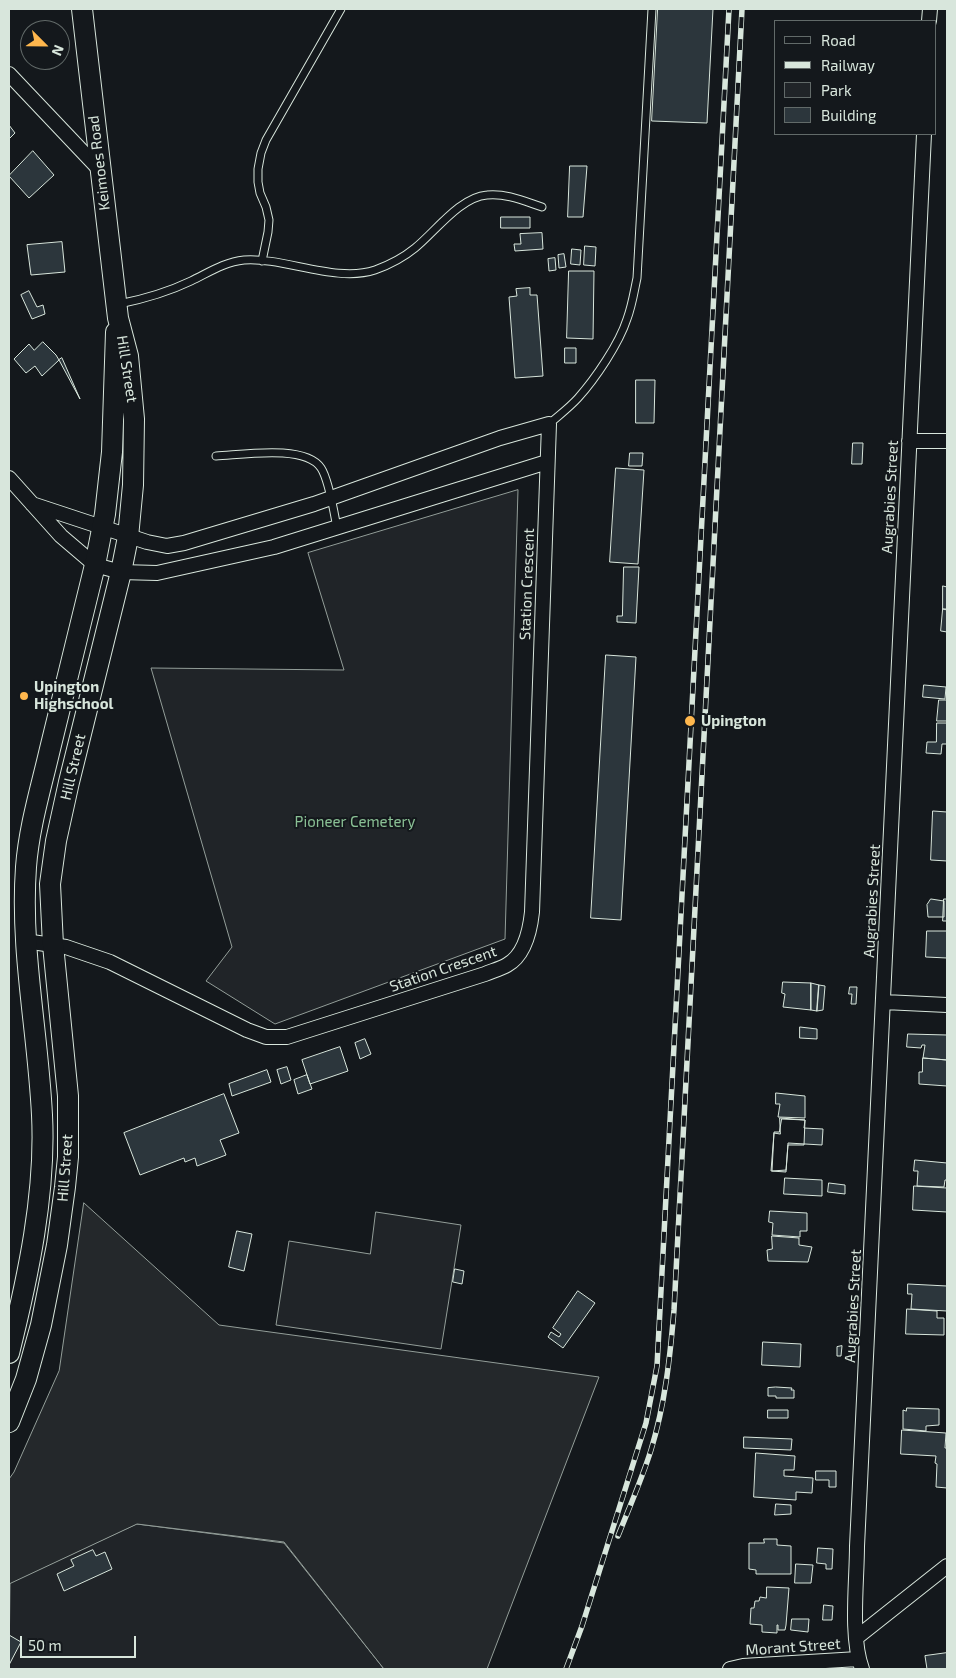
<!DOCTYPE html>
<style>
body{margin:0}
#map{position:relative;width:956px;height:1678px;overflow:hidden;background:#14181c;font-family:"Exo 2",sans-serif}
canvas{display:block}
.frame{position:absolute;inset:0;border:10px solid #d8e6dc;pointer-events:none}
.legend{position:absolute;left:774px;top:20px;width:162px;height:115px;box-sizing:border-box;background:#14181c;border:1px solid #626a69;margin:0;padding:6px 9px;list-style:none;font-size:15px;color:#d8e6dc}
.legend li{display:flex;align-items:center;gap:10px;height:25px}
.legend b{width:25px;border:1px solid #626a69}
.north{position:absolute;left:20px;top:20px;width:50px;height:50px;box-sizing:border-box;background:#14181c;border:1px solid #626a69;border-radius:50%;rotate:113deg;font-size:14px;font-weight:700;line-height:20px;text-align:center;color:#d8e6dc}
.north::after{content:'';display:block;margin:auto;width:18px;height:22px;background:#ffb74d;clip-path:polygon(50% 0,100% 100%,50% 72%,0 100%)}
.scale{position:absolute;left:20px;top:1636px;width:116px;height:22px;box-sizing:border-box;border:2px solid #d8e6dc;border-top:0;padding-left:6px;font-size:15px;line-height:18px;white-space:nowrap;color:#d8e6dc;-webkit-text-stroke:4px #14181c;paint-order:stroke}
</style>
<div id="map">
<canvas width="956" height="1678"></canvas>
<div class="frame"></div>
<ul class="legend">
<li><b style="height:6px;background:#14181c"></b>Road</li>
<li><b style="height:6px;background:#d8e6dc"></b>Railway</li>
<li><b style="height:14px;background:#202428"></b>Park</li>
<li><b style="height:14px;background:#2c363c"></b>Building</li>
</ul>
<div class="north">N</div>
<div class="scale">50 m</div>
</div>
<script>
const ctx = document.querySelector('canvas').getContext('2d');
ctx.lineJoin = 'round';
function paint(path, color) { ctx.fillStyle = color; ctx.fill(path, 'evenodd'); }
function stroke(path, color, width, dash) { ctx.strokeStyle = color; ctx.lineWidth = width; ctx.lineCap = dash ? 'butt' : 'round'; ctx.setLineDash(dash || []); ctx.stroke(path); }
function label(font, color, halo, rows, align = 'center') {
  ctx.font = font + ' "Exo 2",sans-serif'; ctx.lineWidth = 4; ctx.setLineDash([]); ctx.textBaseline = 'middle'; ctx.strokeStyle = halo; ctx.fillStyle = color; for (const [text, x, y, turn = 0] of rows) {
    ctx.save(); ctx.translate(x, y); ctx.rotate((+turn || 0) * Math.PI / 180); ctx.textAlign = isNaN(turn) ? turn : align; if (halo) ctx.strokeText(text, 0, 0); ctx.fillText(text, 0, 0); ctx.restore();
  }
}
const green = new Path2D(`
 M518,490L505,939L275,1024L206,981L232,947L151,668L344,670L308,553Z
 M376,1212L461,1225L441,1349L276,1325L289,1241L370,1254Z
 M137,1524L284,1543L384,1669H9L10,1583Z`);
paint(green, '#202428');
stroke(green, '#939e99', 1);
const parking = new Path2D(`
 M84,1203L219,1325L599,1377L487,1669H384L284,1542L137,1524L9,1584V1479L14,1472L59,1371Z`);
paint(parking, '#24282b');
stroke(parking, '#939e99', 1);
const building = new Path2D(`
 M658,9H713L707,123L652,121Z
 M9,125L15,133L9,139Z
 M33,151L54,175L29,198L9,176Z
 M570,166H587L583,217H568Z
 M501,217H530V228H501Z
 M542,233L543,249L515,251L514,244H521L520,234Z
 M62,242L65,272L31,275L27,245Z
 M585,246L596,247L595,266L584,265Z
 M572,249L581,250L580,265L571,264Z
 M564,254L566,267L559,268L558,255Z
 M555,258L556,270L549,271L548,259Z
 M569,271H594L593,339L567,338Z
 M530,288V295H537L543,376L515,378L509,297L517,296L516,289Z
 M29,291L37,307L43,305L45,314L32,319L21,295Z
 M43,342L56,355L59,360L42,376L35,366L26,373L14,359L29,344L34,350Z
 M565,348H576V363H565Z
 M62,358L80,399L59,360Z
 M636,380H655L654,423H636Z
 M853,443H863L862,464H852Z
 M630,453H643L642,466H629Z
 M616,468L644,470L638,564L610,562Z
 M624,567H639L636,623L617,622V616H622Z
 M943,586L947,587V609H943Z
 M943,609L947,610V632L941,631Z
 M606,655L636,657L621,920L591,918Z
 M924,685L946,687L945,699L923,697Z
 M939,700H947V721H937Z
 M937,723H947V744H942L941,754L926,753L927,742H936Z
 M933,811L947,812V861L931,860Z
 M931,899L944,901V917H928L927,905Z
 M944,899H947V921H943Z
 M927,931H947V958L926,957Z
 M783,982L811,983V1010L783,1007L785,994L782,993Z
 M811,983L819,985L817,1011L811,1010Z
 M819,985L825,986L823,1010L817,1011Z
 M850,987H857L856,1004H851L852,994H849Z
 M800,1027L817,1029V1039L800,1038Z
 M908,1034L947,1035V1060L923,1058L925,1045H922L921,1048L907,1047Z
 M365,1039L371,1054L360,1059L355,1043Z
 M340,1047L348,1071L310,1084L302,1060Z
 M923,1058L947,1060V1086L919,1084V1072H922Z
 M287,1067L291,1080L281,1084L277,1070Z
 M267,1070L271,1082L232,1096L229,1084Z
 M307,1075L312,1089L298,1094L294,1080Z
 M776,1093L805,1096V1118L778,1117L780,1104H776Z
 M224,1094L239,1133L220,1140L226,1155L197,1166L195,1158L185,1162L184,1158L140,1175L124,1133Z
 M780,1118L805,1120L804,1128L823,1129L822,1145L788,1143L786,1172L771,1171L774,1133L780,1134Z
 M782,1119L805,1120L804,1145H788L786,1170L772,1171L774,1132H779Z
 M915,1160L947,1163V1180H945L944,1187L917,1186L918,1171H914Z
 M785,1178L822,1180V1196L784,1194Z
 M829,1183L845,1185V1194L828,1192Z
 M914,1186L947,1188V1212L913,1210Z
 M770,1211L807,1213V1231H800V1237L772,1235L773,1223L769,1222Z
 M237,1231L252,1234L244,1271L229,1267Z
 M772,1236L799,1238V1245L812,1247L808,1262L768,1261L767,1250L772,1249Z
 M455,1269L464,1271L462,1284L453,1282Z
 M908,1284L947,1286V1311L911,1309L912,1294H908Z
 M578,1291L595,1303L563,1348L548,1337L551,1332L559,1337L561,1334L553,1328Z
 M907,1309L937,1311V1318H944V1335L906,1334Z
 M763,1342L801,1344L800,1367L762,1365Z
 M842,1346L841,1356H837V1347Z
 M776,1387L792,1388L791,1390H794V1398H776V1396H768V1388Z
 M907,1408L939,1409V1425L926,1426V1431L903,1429V1410L906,1411Z
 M768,1410H788V1418H768Z
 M902,1430L946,1433L945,1448H947V1488L936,1487L937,1464L935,1463L936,1456L901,1454Z
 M744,1437L792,1439L791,1450L744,1448Z
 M756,1453L795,1456L794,1470H784V1476L813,1478L812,1493L796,1492V1500L754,1497Z
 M816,1471H836V1487H829V1480H816Z
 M776,1504L791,1505V1514L775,1515Z
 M764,1539H777V1545L791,1546V1574H756V1570L749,1569V1543H764Z
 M818,1548L833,1549L832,1569H826V1564L817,1563Z
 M93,1550L96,1556L105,1552L112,1569L64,1591L57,1574L74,1566L71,1560Z
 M796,1564L813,1565L811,1583H795Z
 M767,1587L789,1588L786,1625L785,1630H778V1625H777V1633L762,1632V1625L750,1624L751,1608H754L755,1601H759L760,1597L766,1598Z
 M824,1605L833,1606L832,1620H823Z
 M792,1619H809L808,1632L791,1630Z
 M9,1635L21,1642L9,1665Z
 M947,1653V1669H927L925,1656Z`);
paint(building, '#2c363c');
stroke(building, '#d8e6dc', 1);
const lane = new Path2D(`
 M262,261L268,232L269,220L266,207L260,193L258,182V169L261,153L266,140L341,9
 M119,304C144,299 168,292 191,281C208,273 224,262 244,260C284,257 336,283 375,270C389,265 404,257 415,248C435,232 460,197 487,195C506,193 524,201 542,207
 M549,424C558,416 569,408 578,398C595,379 619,344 627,319C632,306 634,292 637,278L652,9
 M216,456C241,455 305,444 321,468C329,480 334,512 337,528`);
const street = new Path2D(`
 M929,21L930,9
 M9,74L100,170
 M909,441H947
 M9,478L61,536L95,565L121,572L157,573L274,547L547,462
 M25,941L66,947L110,962L247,1030L266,1037H287L485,974C492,971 500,969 507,965C525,955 530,931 532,912L549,424L500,438L314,504L184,543L167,546L147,542L32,504
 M884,1002L947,1005
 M856,1638L947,1566
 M730,1669L743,1666L858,1659
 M862,1669C850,1636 857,1582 857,1546L924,134`);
const secondary = new Path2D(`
 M9,1353C28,1277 46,1193 42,1115C38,1032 20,950 26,867C29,827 41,788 50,749C65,688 80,626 95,565L105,514L112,452L116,332
 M9,1422L26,1379L41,1325L57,1245L65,1187L68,1157V1096L53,945L50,884L56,841L69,782L121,572L128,537L133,485L134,419L128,356L118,318L82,9`);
stroke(lane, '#d8e6dc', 9);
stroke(street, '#d8e6dc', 16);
stroke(secondary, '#d8e6dc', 22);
stroke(lane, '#14181c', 7);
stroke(street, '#14181c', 14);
stroke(secondary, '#14181c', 20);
const rail = new Path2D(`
 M618,1536C629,1508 642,1479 651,1450C665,1404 670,1358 674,1310L742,9
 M566,1669L582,1626L646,1423L657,1366L729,9`);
stroke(rail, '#d8e6dc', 5.5);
stroke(rail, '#14181c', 4, [11]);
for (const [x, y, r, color] of [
 [24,696,5,"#ffb74d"],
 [690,721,6,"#ffb74d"]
]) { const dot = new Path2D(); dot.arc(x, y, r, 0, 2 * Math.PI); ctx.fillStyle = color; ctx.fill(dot); stroke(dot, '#14181c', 2); }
label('15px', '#d8e6dc', '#14181c', [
 ["Keimoes Road",99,163,-97],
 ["Hill Street",127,369,81],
 ["Augrabies Street",890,497,-87],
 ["Station Crescent",527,584,-88],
 ["Hill Street",73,767,-77],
 ["Augrabies Street",872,901,-87],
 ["Station Crescent",443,969,-19],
 ["Hill Street",65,1168,-86],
 ["Augrabies Street",853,1306,-87],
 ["Morant Street",793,1647,-4]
]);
label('bold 15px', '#d8e6dc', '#14181c', [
 ["Upington",34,687],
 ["Highschool",34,704],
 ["Upington",701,721]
], 'left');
label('15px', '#8ac095', '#14181c', [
 ["Pioneer Cemetery",355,822]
]);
</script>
